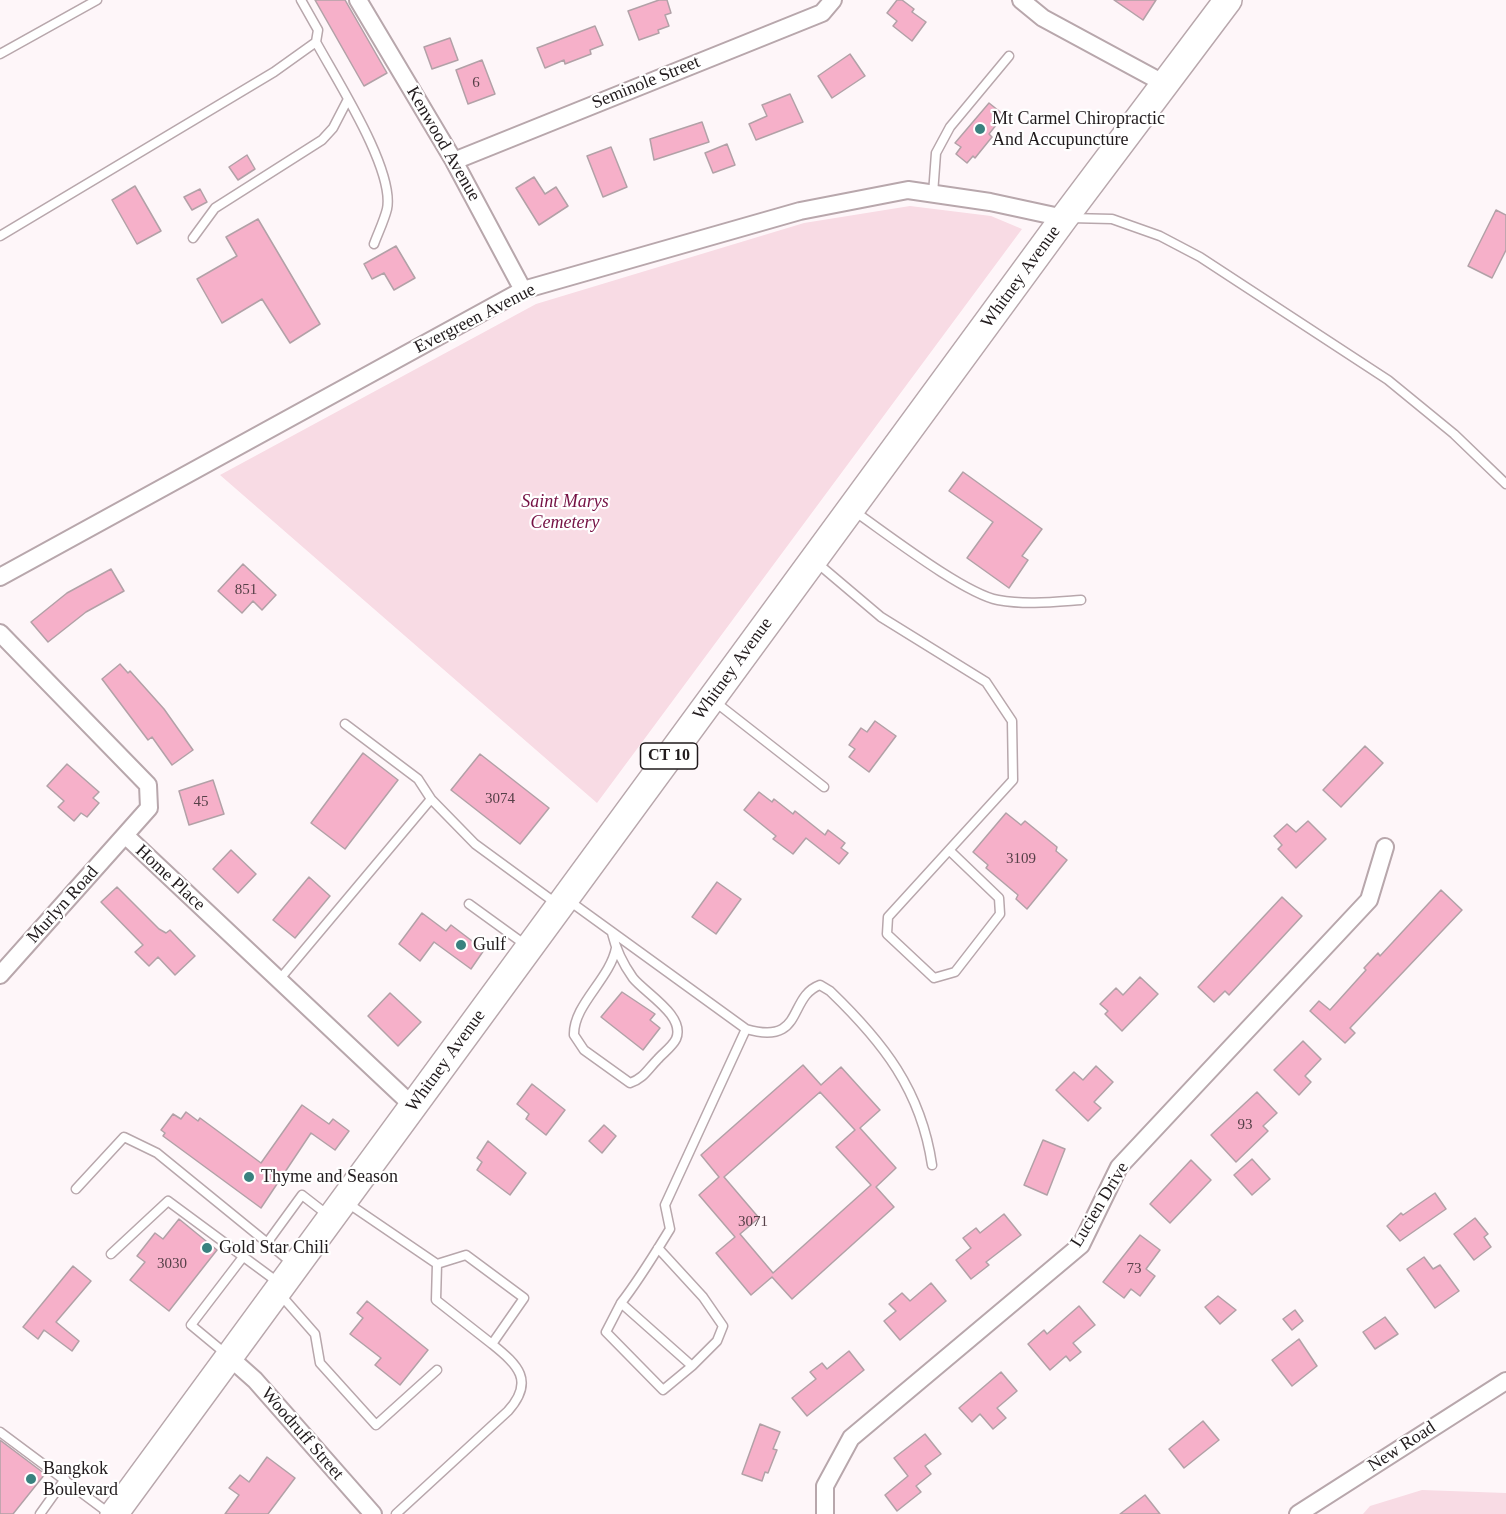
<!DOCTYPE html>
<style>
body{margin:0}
canvas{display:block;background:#fef6f9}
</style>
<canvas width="1506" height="1514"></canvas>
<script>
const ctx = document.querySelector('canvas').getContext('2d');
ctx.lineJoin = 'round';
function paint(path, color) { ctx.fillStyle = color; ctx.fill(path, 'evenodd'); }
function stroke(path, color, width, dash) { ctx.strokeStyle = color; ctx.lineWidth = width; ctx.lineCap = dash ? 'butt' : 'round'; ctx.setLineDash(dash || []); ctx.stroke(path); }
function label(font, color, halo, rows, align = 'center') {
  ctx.font = font + ' "Times New Roman",serif'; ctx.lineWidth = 4.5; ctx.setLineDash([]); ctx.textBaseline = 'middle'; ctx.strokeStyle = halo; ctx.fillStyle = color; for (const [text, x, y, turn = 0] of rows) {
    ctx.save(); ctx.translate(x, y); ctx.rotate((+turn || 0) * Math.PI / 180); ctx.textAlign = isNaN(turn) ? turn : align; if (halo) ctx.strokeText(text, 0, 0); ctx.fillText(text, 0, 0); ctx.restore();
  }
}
paint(new Path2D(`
 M910,206L991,216L1022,229L597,803L220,475L536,304L804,223Z
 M1422,1490L1506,1493V1514H1363L1370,1506Z`), '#f8dbe4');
const building = new Path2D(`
 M315,0H345L387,73L364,86Z
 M659,0H667L671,13L665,15L669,26L658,30L659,33L639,40L628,11Z
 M897,0H902L914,9L912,12L926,22L912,41L893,26L897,21L887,13Z
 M1114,0H1156L1143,20Z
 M595,26L603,45L590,50L591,54L565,64L564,60L545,68L537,48Z
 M450,38L458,60L432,69L424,47Z
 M850,54L865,76L832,98L818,76Z
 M482,60L495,94L468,104L456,70Z
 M790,94L803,122L756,140L749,124L767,116L762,105Z
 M989,103L1004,115L989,134L992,137L975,158L973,156L967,163L956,154L961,147L955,143Z
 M702,122L709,142L654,160L650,139Z
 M727,144L735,165L713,173L705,153Z
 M611,147L627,187L603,197L587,156Z
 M247,155L255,169L238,180L229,167Z
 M534,177L545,194L556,187L568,206L539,225L516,188Z
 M135,186L161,231L137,244L112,200Z
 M200,189L207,202L192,210L184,197Z
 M1496,210L1506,215V250L1492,278L1468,266Z
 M258,219L320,324L290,343L262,299L222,323L197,279L237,256L226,237Z
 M396,246L415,278L394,290L384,273L372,279L364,264Z
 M963,472L1042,529L1022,556L1028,560L1009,588L967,558L993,522L949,491Z
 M243,564L276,595L262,610L253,601L242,613L218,591Z
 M111,569L124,591L86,612L48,642L31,622L67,593Z
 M120,664L128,673L130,671L164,709L193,750L172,765L152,737L148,740L102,679Z
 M875,721L896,736L869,772L849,757L855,749L849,745L861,728L867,732Z
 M1365,746L1383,763L1341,807L1323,790Z
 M363,753L398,780L345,849L311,823Z
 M480,754L549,808L520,844L451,790Z
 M67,764L99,792L93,798L99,803L87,817L81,813L74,821L58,807L64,801L47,786Z
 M213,780L224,814L189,825L179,791Z
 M759,792L772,802L774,799L793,814L795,811L825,835L828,830L845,843L841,848L848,853L839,864L806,838L793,854L773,839L776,836L744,810Z
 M1006,813L1021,825L1025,821L1057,847L1056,851L1067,860L1027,909L1016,899L1018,895L986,868L988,865L973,852Z
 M1308,821L1326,839L1296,868L1278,849L1282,845L1274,836L1287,824L1296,832Z
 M231,850L256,874L238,893L213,869Z
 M309,877L330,896L295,938L273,920Z
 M717,882L741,899L716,934L692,917Z
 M117,887L159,929L166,933L170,930L195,956L175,975L158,957L149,966L135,952L143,945L101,902Z
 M1441,890L1462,910L1350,1028L1355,1033L1345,1043L1310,1011L1319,1001L1330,1010L1366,970L1364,968L1378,953L1380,956Z
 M1282,897L1302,916L1229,995L1225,991L1214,1002L1198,987Z
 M422,913L446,931L451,925L484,950L471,969L434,942L420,961L399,944Z
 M1140,977L1158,994L1122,1031L1105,1014L1108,1011L1100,1004L1116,988L1123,995Z
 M622,992L655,1014L650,1020L660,1028L643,1050L601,1017Z
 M390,993L421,1022L398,1046L368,1016Z
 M1303,1041L1321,1059L1305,1076L1311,1082L1299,1095L1274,1070Z
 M803,1065L821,1085L841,1067L880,1110L860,1128L896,1168L876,1187L894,1207L792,1299L772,1277L751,1295L716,1253L735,1237L699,1195L719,1177L701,1155ZM820,1092L855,1130L836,1147L871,1185L773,1273L740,1234L759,1218L724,1177Z
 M1096,1066L1113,1082L1094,1102L1101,1108L1088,1121L1056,1090L1074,1072L1083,1080Z
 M532,1084L565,1110L546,1135L526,1119L529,1114L517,1104Z
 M1257,1092L1277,1113L1263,1126L1268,1131L1236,1162L1211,1135Z
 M302,1105L329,1124L333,1119L349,1131L335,1150L311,1133L261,1208L163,1136L165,1133L161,1130L173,1114L181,1119L186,1112L198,1121L200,1118L261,1163Z
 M604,1125L616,1136L602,1153L589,1141Z
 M1043,1140L1065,1149L1047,1195L1024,1185Z
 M488,1141L526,1173L510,1195L477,1170L482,1162L477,1158Z
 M1252,1159L1270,1179L1252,1195L1234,1175Z
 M1191,1160L1211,1180L1170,1223L1150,1204Z
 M1435,1193L1446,1209L1400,1241L1387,1226L1401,1213L1403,1215Z
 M1004,1214L1021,1235L986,1262L989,1265L971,1279L956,1260L971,1248L963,1238L976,1228L980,1233Z
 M1475,1218L1488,1234L1484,1237L1491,1247L1474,1260L1454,1234Z
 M179,1219L217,1250L169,1311L130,1280L145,1262L137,1256L155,1233L163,1239Z
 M1140,1235L1160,1250L1146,1269L1155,1276L1140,1296L1131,1289L1124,1298L1103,1282Z
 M1424,1257L1433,1269L1440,1265L1459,1291L1435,1308L1407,1269Z
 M73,1266L91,1281L56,1322L79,1341L72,1351L44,1330L38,1339L23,1327Z
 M931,1283L946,1301L900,1340L884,1321L896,1311L889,1304L902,1293L910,1301Z
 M1218,1296L1236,1310L1220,1324L1205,1307Z
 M367,1301L428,1350L400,1385L375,1365L381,1358L350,1334L363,1318L357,1313Z
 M1079,1306L1095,1325L1073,1343L1081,1352L1070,1361L1066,1356L1050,1370L1028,1344L1044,1330L1047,1334Z
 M1295,1310L1303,1321L1292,1330L1283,1319Z
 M1385,1317L1398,1334L1375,1349L1363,1332Z
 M1299,1339L1317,1366L1292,1386L1272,1360Z
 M849,1351L864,1370L807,1416L792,1398L816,1379L810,1372L822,1363L827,1369Z
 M1001,1372L1017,1391L997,1408L1006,1418L993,1429L980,1414L972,1422L959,1408Z
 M1203,1421L1219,1440L1184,1468L1169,1449Z
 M760,1424L780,1432L773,1449L777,1450L768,1473L765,1472L762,1481L742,1474Z
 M925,1434L941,1454L925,1466L931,1474L916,1486L921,1492L897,1511L885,1495L908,1476L894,1458Z
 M0,1440L45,1474L13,1514H0Z
 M267,1457L295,1478L268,1514H225L239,1495L229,1488L240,1475L249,1482Z
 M1145,1495L1160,1514H1120Z`);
paint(building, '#f6b0c9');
stroke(building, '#b2a1a7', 1.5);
const service = new Path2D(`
 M316,42C336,79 395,170 387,209C384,221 378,233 374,244
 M0,54L97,0
 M933,194L936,153L950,127L1009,56
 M1070,218L1112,219L1160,236L1200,257L1388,380L1454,434L1506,484
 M0,236L274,72L316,42L318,30L301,0
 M193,238L215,208L322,140L333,128L347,101
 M854,511C886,533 963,593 998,600C1026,605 1053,602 1081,600
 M816,562L881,617L986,682L1012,721L1013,780L888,917L887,934L934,978L955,972L1000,914L999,898L949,850
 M714,701L824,787
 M345,724L418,779L431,799
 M568,900L746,1029C805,1046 787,997 820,985L830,991C883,1042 921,1090 932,1165
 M469,904L527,946
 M612,933C616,950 623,964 633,978C645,993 686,1016 676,1039C672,1047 663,1053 657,1060C648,1069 643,1079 630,1083L584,1050L574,1035C573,1005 610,979 616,948
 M279,980L431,799L475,844L557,904
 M76,1189L124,1137L157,1153L292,1263
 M346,1202L437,1264
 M267,1243L302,1195L329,1216
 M658,1248L703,1297L723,1326L717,1341L692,1366L621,1303C639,1280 654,1255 670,1229L665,1205L746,1029
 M111,1254L168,1201L279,1283
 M437,1264L436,1300L492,1344
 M279,1293L315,1334L320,1363L376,1425L437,1370
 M621,1303L606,1332L663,1390L692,1366
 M226,1354L191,1325L243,1257
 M0,1432L110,1514
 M40,1514L65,1479
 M396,1514L508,1411C535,1381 518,1365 492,1344L524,1298L466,1255L437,1264`);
const minor = new Path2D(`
 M358,0L454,161L523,290
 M1021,0L1043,18L1165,84
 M454,161L822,13L833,0
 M0,577L523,290L800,211L908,190L990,202L1064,218
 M0,633L148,785L149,808L125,835L413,1106
 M0,975L125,835
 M228,1356L255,1380L373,1514
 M825,1514V1486L851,1438L1081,1245L1119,1167L1369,900L1385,847
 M1298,1514L1506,1381`);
const trunk = new Path2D(`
 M114,1514L1064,218L1228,0`);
stroke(service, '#b8a7ac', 11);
stroke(minor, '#b8a7ac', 20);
stroke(trunk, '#b8a7ac', 30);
stroke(service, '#fff', 8);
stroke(minor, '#fff', 16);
stroke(trunk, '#fff', 27);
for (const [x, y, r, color] of [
 [980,129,6,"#39817f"],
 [461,945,6,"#39817f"],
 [249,1177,6,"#39817f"],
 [207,1248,6,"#39817f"],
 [31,1479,6,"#39817f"]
]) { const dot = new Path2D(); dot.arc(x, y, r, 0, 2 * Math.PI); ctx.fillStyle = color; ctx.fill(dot); stroke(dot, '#fff', 2); }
label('15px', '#564048', null, [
 ["6",476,83],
 ["851",246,590],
 ["3074",500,799],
 ["45",201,802],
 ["3109",1021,859],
 ["93",1245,1125],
 ["3071",753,1222],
 ["3030",172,1264],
 ["73",1134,1269]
]);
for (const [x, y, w] of [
 [669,756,57]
]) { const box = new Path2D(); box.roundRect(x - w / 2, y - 13, w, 26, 4.5); ctx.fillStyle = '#fff'; ctx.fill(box); stroke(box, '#211b1d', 1.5); }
label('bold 16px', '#211b1d', null, [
 ["CT 10",669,756]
]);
label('18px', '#211b1d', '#fff', [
 ["Seminole Street",646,83,-22],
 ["Kenwood Avenue",443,144,60],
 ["Whitney Avenue",1021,277,-54],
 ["Evergreen Avenue",475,319,-27],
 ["Whitney Avenue",733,669,-54],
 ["Home Place",170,878,43],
 ["Murlyn Road",63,905,-48],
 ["Whitney Avenue",446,1061,-54],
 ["Lucien Drive",1100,1205,-59],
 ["Woodruff Street",302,1434,49],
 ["New Road",1402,1447,-33]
]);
label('18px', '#211b1d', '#fff', [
 ["Mt Carmel Chiropractic",992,119],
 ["And Accupuncture",992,140],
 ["Gulf",473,945],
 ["Thyme and Season",261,1177],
 ["Gold Star Chili",219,1248],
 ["Bangkok",43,1469],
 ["Boulevard",43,1490]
], 'left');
label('italic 18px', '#751144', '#fff', [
 ["Saint Marys",565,502],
 ["Cemetery",565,523]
]);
</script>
